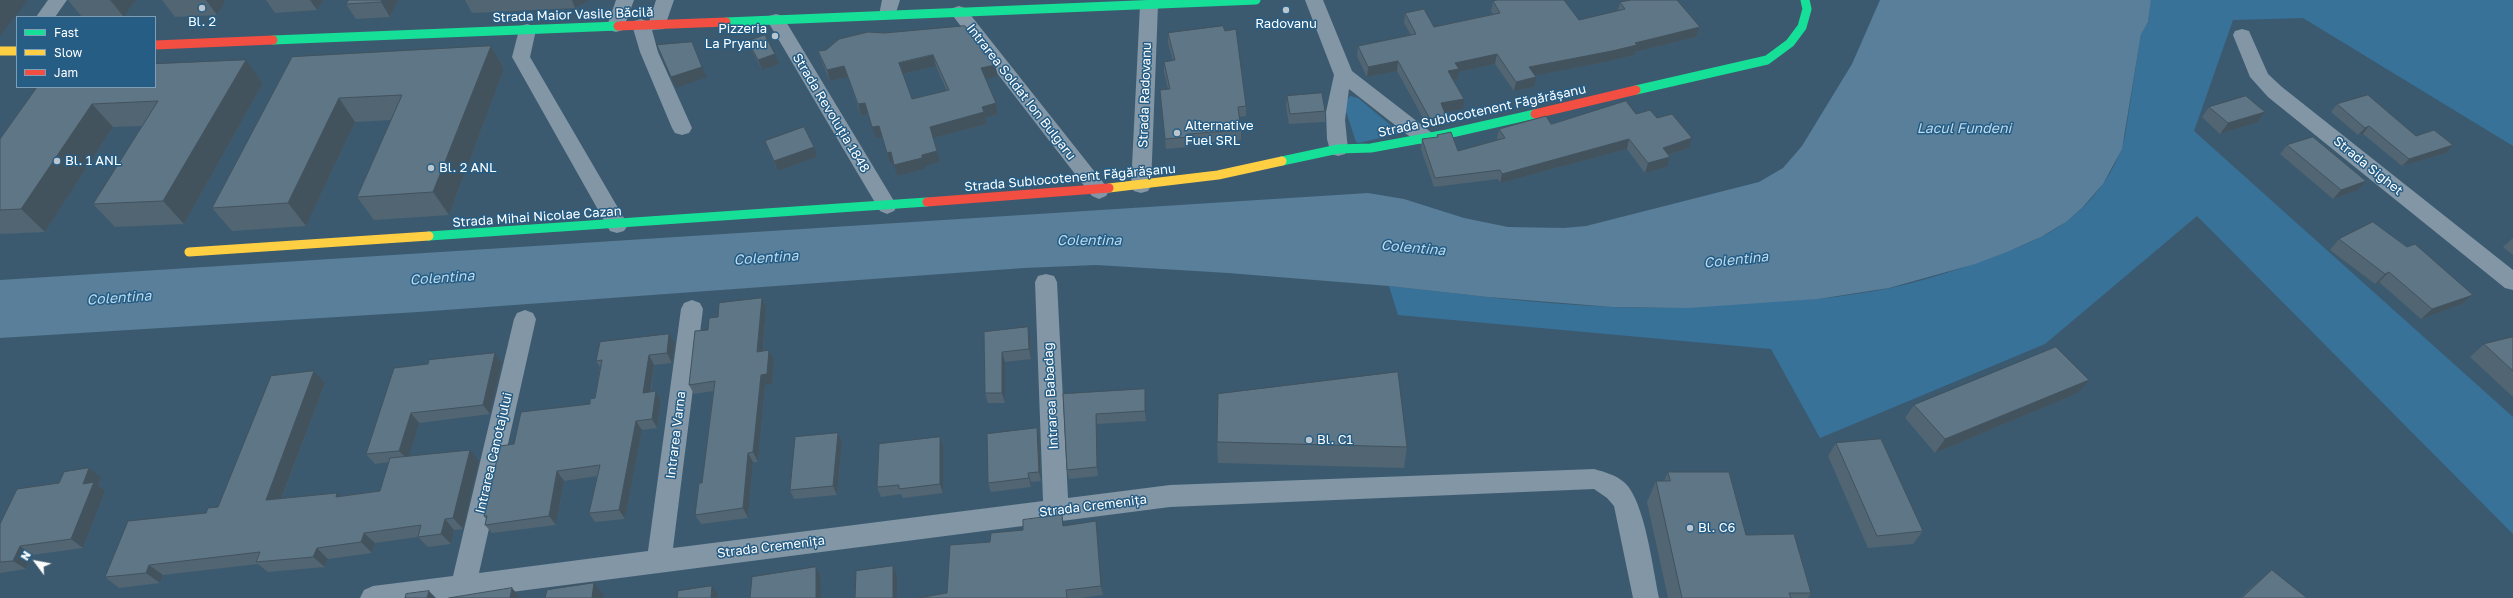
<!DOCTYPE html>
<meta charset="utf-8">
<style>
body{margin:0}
#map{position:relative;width:2513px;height:598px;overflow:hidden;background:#3c5a6f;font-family:"Golos Text",sans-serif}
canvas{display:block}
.legend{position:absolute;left:16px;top:16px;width:140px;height:72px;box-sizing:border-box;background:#265d85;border:1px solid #7d9eb6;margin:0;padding:5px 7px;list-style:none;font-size:12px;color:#fff}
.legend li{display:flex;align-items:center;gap:8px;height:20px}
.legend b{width:20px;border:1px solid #7d9eb6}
.north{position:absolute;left:16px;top:542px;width:40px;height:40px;-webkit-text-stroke:3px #265d85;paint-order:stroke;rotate:302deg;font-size:11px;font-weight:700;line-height:16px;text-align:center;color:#fff}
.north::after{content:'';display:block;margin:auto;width:14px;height:18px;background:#fff;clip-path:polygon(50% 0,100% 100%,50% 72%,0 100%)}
</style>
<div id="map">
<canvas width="2513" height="598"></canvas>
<ul class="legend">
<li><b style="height:5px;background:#16e098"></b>Fast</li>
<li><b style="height:5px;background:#ffcf43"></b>Slow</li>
<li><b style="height:5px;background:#f24e42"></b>Jam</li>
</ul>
<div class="north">N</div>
</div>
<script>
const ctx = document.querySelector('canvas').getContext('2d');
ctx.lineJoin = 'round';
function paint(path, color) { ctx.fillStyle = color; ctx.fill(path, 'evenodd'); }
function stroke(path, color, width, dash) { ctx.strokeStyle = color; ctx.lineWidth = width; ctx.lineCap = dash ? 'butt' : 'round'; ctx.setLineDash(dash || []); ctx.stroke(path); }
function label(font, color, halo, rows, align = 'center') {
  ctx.font = font + ' "Golos Text",sans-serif'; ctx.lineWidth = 3; ctx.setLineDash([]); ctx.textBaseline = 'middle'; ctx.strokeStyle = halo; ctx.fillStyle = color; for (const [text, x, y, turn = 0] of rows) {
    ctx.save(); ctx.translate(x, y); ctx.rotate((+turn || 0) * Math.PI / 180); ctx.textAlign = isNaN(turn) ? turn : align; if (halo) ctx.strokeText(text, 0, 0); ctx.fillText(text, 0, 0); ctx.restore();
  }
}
paint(new Path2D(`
 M2151,0H2513V146L2303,18L2233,20L2194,131L2513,417V534L2197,216L2045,344L1820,438L1771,349L1398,315L1389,286C1463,294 1538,304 1612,307C1657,309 1700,306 1744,303C1782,301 1819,300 1856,294C1902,288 1949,273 1992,257C2017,248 2045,238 2067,221C2094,201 2117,170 2125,136L2141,33L2148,22Z
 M1350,96L1358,98L1400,133L1359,143L1356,142L1344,105Z`), '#387299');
paint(new Path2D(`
 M1880,0H2151L2148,22L2141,34L2122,149L2103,184L2082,208L2066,222L2041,237L2007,252L1975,264L1889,288L1818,299L1688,308L1612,307L1488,297L1389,286L1228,273L1096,265L1024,268L418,312L0,338V280L1368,193L1404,199L1464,218L1508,227L1564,228L1586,226L1759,182L1783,168L1802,146L1852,64Z`), '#597f9a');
paint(new Path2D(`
 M48,0H67L55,17H36Z
 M616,0H634L623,30L616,32L609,30L607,26Z
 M656,0H674L664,29L652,30L658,52L692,128L689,133L682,135L675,133L672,128L640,52L632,25L634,21L641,19L649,22Z
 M882,0H900L894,19H882L879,15Z
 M1152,0L1158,5L1151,186L1148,191L1141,193L1134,191L1131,186L1140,5L1143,1Z
 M1305,0H1323L1352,71L1432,133L1435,138L1432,143L1425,145L1418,143L1349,89L1345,120L1348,149L1345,154L1338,156L1331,154L1327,139L1326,112L1334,75Z
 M959,6L965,8L1106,186L1109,191L1106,196L1099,199L1092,196L953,16L950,12L953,8Z
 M776,14L783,16L785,20L894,201L897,206L894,211L887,214L880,211L767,20L769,16Z
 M527,24L534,26L536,30L530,57L628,225L624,231L617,233L610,231L512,57L520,26Z
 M2242,29L2249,31L2268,74L2282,87L2513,270V290L2505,288L2268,97L2250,77L2233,35L2235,31Z
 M1046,274L1054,276L1057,282L1068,498L1170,485L1594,469C1605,472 1616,475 1625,483C1645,502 1653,570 1659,598H1633L1614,506L1607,498L1594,489L1170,507L465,598H360L364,590L373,586L453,576L514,319L517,313L525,310L533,313L536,319L479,573L648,551L681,309L684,303L692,300L700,303L703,309L673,548L1043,501L1035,282L1038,276Z`), '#8296a5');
stroke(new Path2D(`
 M726,22L1256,0
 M273,40L618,26
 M1636,90L1767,60L1790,43L1802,27L1807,9L1805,0
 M1282,161L1338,149L1371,148L1447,134L1535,114
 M429,236L927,202`), '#16e098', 9);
stroke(new Path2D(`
 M0,51H17
 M1109,188L1218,175L1282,161
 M189,252L429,236`), '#ffcf43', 9);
stroke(new Path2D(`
 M618,26L726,22
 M155,45L273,40
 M1535,114L1636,90
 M927,202L1109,188`), '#f24e42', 9);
paint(new Path2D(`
 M68,0H136L124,17H82Z
 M162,0H226L217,15L175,17Z
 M266,0H323L317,10L275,13Z
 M349,0H398L390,17L356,19L346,4Z
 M465,0H589L575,8L472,13Z
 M1493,1L1579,20L1618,11L1620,2L1700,27L1696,37L1635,52L1634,55L1610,61L1534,75V87L1514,91L1495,64L1459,72L1458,79L1453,80L1463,109L1444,112V126L1429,129L1397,71L1367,77L1357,56L1358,46L1411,35L1404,23L1405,13L1434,27L1493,14L1491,11Z
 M1168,33L1246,106V116L1239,117L1241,130V140L1188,144V147L1166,149L1160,90L1168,89L1164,72V62L1173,61L1168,43Z
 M839,39L995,65L998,76L985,79L996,103L998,114L985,118L987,124L933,138L940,162L925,166V169L897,176L894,163L890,164L882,137L876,138L868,114L861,116L848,77L830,81L822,62L818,51L826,50ZM936,66L947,91L912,99L903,74Z
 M748,41L779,64L762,70L752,51Z
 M491,46L504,69L449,215L374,220L357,197L391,120L355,122L306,226L232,231L212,208L292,57Z
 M246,60L263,83L184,224L115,227L93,204L142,126L113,127L45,232L0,234V139L37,87Z
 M1287,96L1325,111V122L1289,124L1286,106Z
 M2337,104L2416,136L2446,153L2402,166L2363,134L2358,135L2331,112Z
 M2209,107L2265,112L2258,122L2220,134L2202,117Z
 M1636,114L1657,118L1689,148L1668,155L1667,167L1645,173L1627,149L1500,183L1498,179L1434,187L1421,149L1422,139L1437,138V135L1458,151L1498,140L1497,138L1499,129Z
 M765,141L817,157L778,171L769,151Z
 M2287,145L2366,181L2358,190L2333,199L2280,154Z
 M2513,238V255L2503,247Z
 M2339,239L2407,247L2473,295L2462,304L2421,319L2379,282L2375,284L2330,250Z
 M762,298L766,308L763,351L774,360L772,384L765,385L758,462H753L748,518L701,524L695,515L702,483L713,391L694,394L689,385L718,317Z
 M984,332L1030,337L1031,359L1005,362V403H988L985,393Z
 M2513,337V397L2470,357L2484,344Z
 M675,344L672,363L654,365L651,392L656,391L661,401L657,428L642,430L625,519L595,522L589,513L597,476L564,481L556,525L492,533L485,525L486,519L484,516L514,444L590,404L595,398L600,367L596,361Z
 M495,353L502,363L490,414L419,423L409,456L479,461L463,529L454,530L451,544L428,547L418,537L375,543L372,553L328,559L325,567L268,572L258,564L163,575L160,583L119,588L105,577L206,513L218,507L314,371L325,383L282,498L340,496L380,491L389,462L375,464L366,454L428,364Z
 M2078,393L1935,453L1905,418L1914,405Z
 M1063,394L1146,398V421L1097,424L1098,476L1069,479L1067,470Z
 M1037,428L1039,437L1041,481L1031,482V487L991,492L988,483Z
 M838,433L842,442L837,495L794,499L790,490Z
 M1217,442L1407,447L1404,468L1218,463Z
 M1836,443L1923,531L1913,544L1868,548L1828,456Z
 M943,446V493L903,498L901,494L881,497L877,487Z
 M89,468L101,477L98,485L105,491L83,548L32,555L26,569L0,573V524L59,483Z
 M1668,472L1746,535L1811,593L1808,598H1668L1647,502L1656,481H1664Z
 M1064,525L1097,531L1103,595L1080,598H918L947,593L990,542Z
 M2272,570L2307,598H2240L2253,586Z`), '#516573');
paint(new Path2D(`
 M0,0H28L0,36Z
 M110,0H136L124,17Z
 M206,0H226L217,15Z
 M310,0H323L317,10Z
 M382,0H398L390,17L381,2Z
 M572,0H589L575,8Z
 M1700,27L1696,37L1635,52L1634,55L1610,61L1527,77L1529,67L1635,43Z
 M491,46L504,69L449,215L433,192Z
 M775,54L779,64L762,70L758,60Z
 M1497,54L1495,64L1459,72L1458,79L1447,81L1448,71L1455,63Z
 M933,55L936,66L902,74L899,63Z
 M246,60L263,83L184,224L163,201Z
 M1398,61L1397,71L1367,77L1368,67Z
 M995,65L998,76L983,80L981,68Z
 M844,66L848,77L830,81L827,70Z
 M702,67L707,77L676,88L671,77Z
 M1536,77L1534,87L1514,91L1516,82Z
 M339,98L355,122L306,226L288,203Z
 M1464,99L1463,109L1440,113L1441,103Z
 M865,103L868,114L861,116L858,104Z
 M996,103L998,114L985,118L987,124L933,138L930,127L982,107Z
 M92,104L113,127L45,232L21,209Z
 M2265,112L2258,122L2220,134L2228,123Z
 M1446,116L1444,126L1429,129L1430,119Z
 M879,126L883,137L876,138L872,127Z
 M2369,126L2363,134L2358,135L2365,128Z
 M1692,138L1689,148L1660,157L1663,148Z
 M1629,139L1627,149L1500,183L1502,174Z
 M2453,145L2446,153L2402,166L2409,159Z
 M814,147L817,157L778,171L774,161Z
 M937,151L940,162L925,166V169L897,176L894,165L922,155Z
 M891,152L894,163L890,164L887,153Z
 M1670,157L1667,167L1645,173L1648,163Z
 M2366,181L2358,190L2333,199L2341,190Z
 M2389,272L2379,282L2375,284L2385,274Z
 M2473,295L2462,304L2421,319L2432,309Z
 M762,298L766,308L762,361L757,352Z
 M1028,327L1030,337L1031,359L1029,349Z
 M669,334L675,344L672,363L667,353Z
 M769,350L774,360L772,384L765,385L758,462L753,452L761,375Z
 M1002,352L1005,362V403L1002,393Z
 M495,353L502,363L490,414L483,405Z
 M649,355L654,365L649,402L643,393Z
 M314,371L325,383L277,510L266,500Z
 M2089,380L2078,393L1935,453L1945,439Z
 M1145,389L1146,398V421L1145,411Z
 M656,391L661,401L657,428L652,419Z
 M411,413L419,423L408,460L399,451Z
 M1096,414L1097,424L1098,476L1097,467Z
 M636,421L642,430L625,519L619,510Z
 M1037,428L1039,437L1041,481L1039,472Z
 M838,433L842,442L837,495L833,486Z
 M940,437L943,446V493L940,484Z
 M470,450L479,461L463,529L453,518Z
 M748,453L753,462L748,518L743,508Z
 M89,468L101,477L98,485L105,491L83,548L71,539L83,484Z
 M557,471L564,481L556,525L549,516Z
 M1028,473L1031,482V487L1029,478Z
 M337,493L348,504L336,497Z
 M1062,515L1064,525L1065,535L1063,526Z
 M445,519L454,530L451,544L441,534Z
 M1096,521L1097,531L1103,595L1101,586Z
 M364,533L375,543L372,553L361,542Z
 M20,546L32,555L26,569L13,561Z
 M317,548L328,559L325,567L313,557Z
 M149,565L163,575L160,583L146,573Z
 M893,566L897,575V598H893Z
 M816,567L820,576L821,598H816Z
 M594,583L604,595L603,598H592Z
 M712,586L718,594L717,598H711Z
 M512,588L520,597L519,598H510Z
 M429,591L436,598H427Z`), '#42535e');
const building = new Path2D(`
 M349,0H382L381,2L346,4Z
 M1498,0H1564L1579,20L1625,9L1620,2L1631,0H1677L1700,27L1635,43L1637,45L1612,51L1529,67L1536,77L1516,82L1497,54L1455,63L1459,69L1448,71L1464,99L1441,103L1446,116L1430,119L1398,61L1368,67L1358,46L1416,34L1405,13L1424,9L1434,27L1500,13L1493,1Z
 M965,26L995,65L981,68L996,103L982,107L984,112L930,127L937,151L922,155V158L894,165L891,152L887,153L879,126L872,127L865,103L858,104L844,66L827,70L818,51L826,50L839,39L868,32L884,33ZM933,55L949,90L912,99L899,63Z
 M1223,26L1225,31L1236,29L1246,106L1238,107L1241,130L1187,134L1188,137L1165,139L1160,90L1170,89L1164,62L1175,60L1168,33Z
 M765,35L775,54L758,60L748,41Z
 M692,42L702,67L671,77L657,45Z
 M491,46L433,192L357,197L402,95L339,98L288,203L212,208L292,57Z
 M246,60L163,201L93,204L158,101L92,104L21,209L0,210V139L37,87H155V64Z
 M1322,93L1325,111L1290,114L1287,96Z
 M2368,95L2416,136L2434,130L2453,145L2409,159L2369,126L2365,128L2337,104Z
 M2246,96L2265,112L2228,123L2209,107Z
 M1626,101L1636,114L1650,110L1657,118L1672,114L1692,138L1663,148L1670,157L1648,163L1629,139L1502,174L1500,170L1435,178L1422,139L1438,137L1437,135L1451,132L1458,151L1505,138L1499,129L1546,116L1551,124Z
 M804,127L814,147L774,161L765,141Z
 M2313,137L2366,181L2341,190L2287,145Z
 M2373,222L2407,247L2415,244L2473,295L2432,309L2389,272L2385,274L2339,239Z
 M762,298L757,352L769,350L767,374L761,375L753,452L748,453L743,508L695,515L699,483H702L715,381L689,385L695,331L708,330L709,318L718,317L719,303Z
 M1028,327L1029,349L1002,352V393H985L984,332Z
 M669,334L667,353L649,355L643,393L656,391L652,419L636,421L619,510L589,513L600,465L557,471L549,516L485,525L487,516H484L500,446L514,444L521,412L590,404V399L595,398L602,360L596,361L600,342Z
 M2513,337V371L2484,344Z
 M2056,347L2089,380L1945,439L1914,405Z
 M495,353L483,405L411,413L399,451L366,454L394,368L428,364L429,360Z
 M314,371L266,500L337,493L336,497L380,491L390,458L470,450L453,518L445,519L441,534L418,537L421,525L364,533L361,542L317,548L313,557L256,562L260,552L149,565L146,573L105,577L128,521L206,513L208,508L218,507L271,376Z
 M1398,372L1407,447L1217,442L1218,394Z
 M1145,389V411L1096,414L1097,467L1067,470L1063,394Z
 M1037,428L1039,472L1028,473L1029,478L988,483L987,434Z
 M838,433L833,486L790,490L795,437Z
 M940,437V484L899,489V485L877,487L879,444Z
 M1881,439L1923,531L1877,536L1836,443Z
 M89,468L83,484L94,482L71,539L20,546L13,561L0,562V524L17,489L59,483L64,472Z
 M1668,472H1729L1746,535L1794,534L1811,593H1789L1791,598H1682L1656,481H1670Z
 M1062,515L1063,526L1096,521L1101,586L1066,590L1067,598H918L947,593L950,545L990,542L991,533L1023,530V520Z
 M893,566V598H855L856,571Z
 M816,567V598H750L752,577Z
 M2272,570L2307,598H2242Z
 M594,583L592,598H545L547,590Z
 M712,586L711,598H677L678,591Z
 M512,588L510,598H449Z
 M429,591L427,598H405L406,594Z`);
paint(building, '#5e7686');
stroke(building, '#42535e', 1);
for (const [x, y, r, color] of [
 [202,8,4,"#bbc5cd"],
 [1286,10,4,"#bbc5cd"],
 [775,36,4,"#bbc5cd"],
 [1177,133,4,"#bbc5cd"],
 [57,161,4,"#bbc5cd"],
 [431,168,4,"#bbc5cd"],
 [1309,440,4,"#bbc5cd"],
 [1690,528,4,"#bbc5cd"]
]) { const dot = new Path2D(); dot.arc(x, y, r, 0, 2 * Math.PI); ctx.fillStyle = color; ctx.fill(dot); stroke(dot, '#265d85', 1.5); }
label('13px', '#fff', '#265d85', [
 ["Strada Maior Vasile Băcilă",573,15,-2],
 ["Intrarea Soldat Ion Bulgaru",1021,92,52],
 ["Strada Radovanu",1145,95,-88],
 ["Strada Sublocotenent Făgărășanu",1482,111,-12],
 ["Strada Revoluția 1848",831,113,59],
 ["Strada Sighet",2368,166,39],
 ["Strada Sublocotenent Făgărășanu",1070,178,-5],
 ["Strada Mihai Nicolae Cazan",537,217,-4],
 ["Intrarea Babadag",1051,396,-93],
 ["Intrarea Varna",676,435,-83],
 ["Intrarea Canotajului",494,453,-77],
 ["Strada Cremenița",1093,506,-7],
 ["Strada Cremenița",771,547,-7]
]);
label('13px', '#fff', '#265d85', [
 ["Bl. 2",202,22,"center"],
 ["Radovanu",1286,24,"center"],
 ["Pizzeria",767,29,"right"],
 ["La Pryanu",767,44,"right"],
 ["Alternative",1185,126],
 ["Fuel SRL",1185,141],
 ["Bl. 1 ANL",65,161],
 ["Bl. 2 ANL",439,168],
 ["Bl. C1",1317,440],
 ["Bl. C6",1698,528]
], 'left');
label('italic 14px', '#bbdbef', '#265d85', [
 ["Lacul Fundeni",1964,129],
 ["Colentina",1089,241],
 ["Colentina",1413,248,5],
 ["Colentina",766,258,-4],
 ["Colentina",1736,260,-6],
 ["Colentina",442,278,-4],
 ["Colentina",119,298,-4]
]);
</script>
